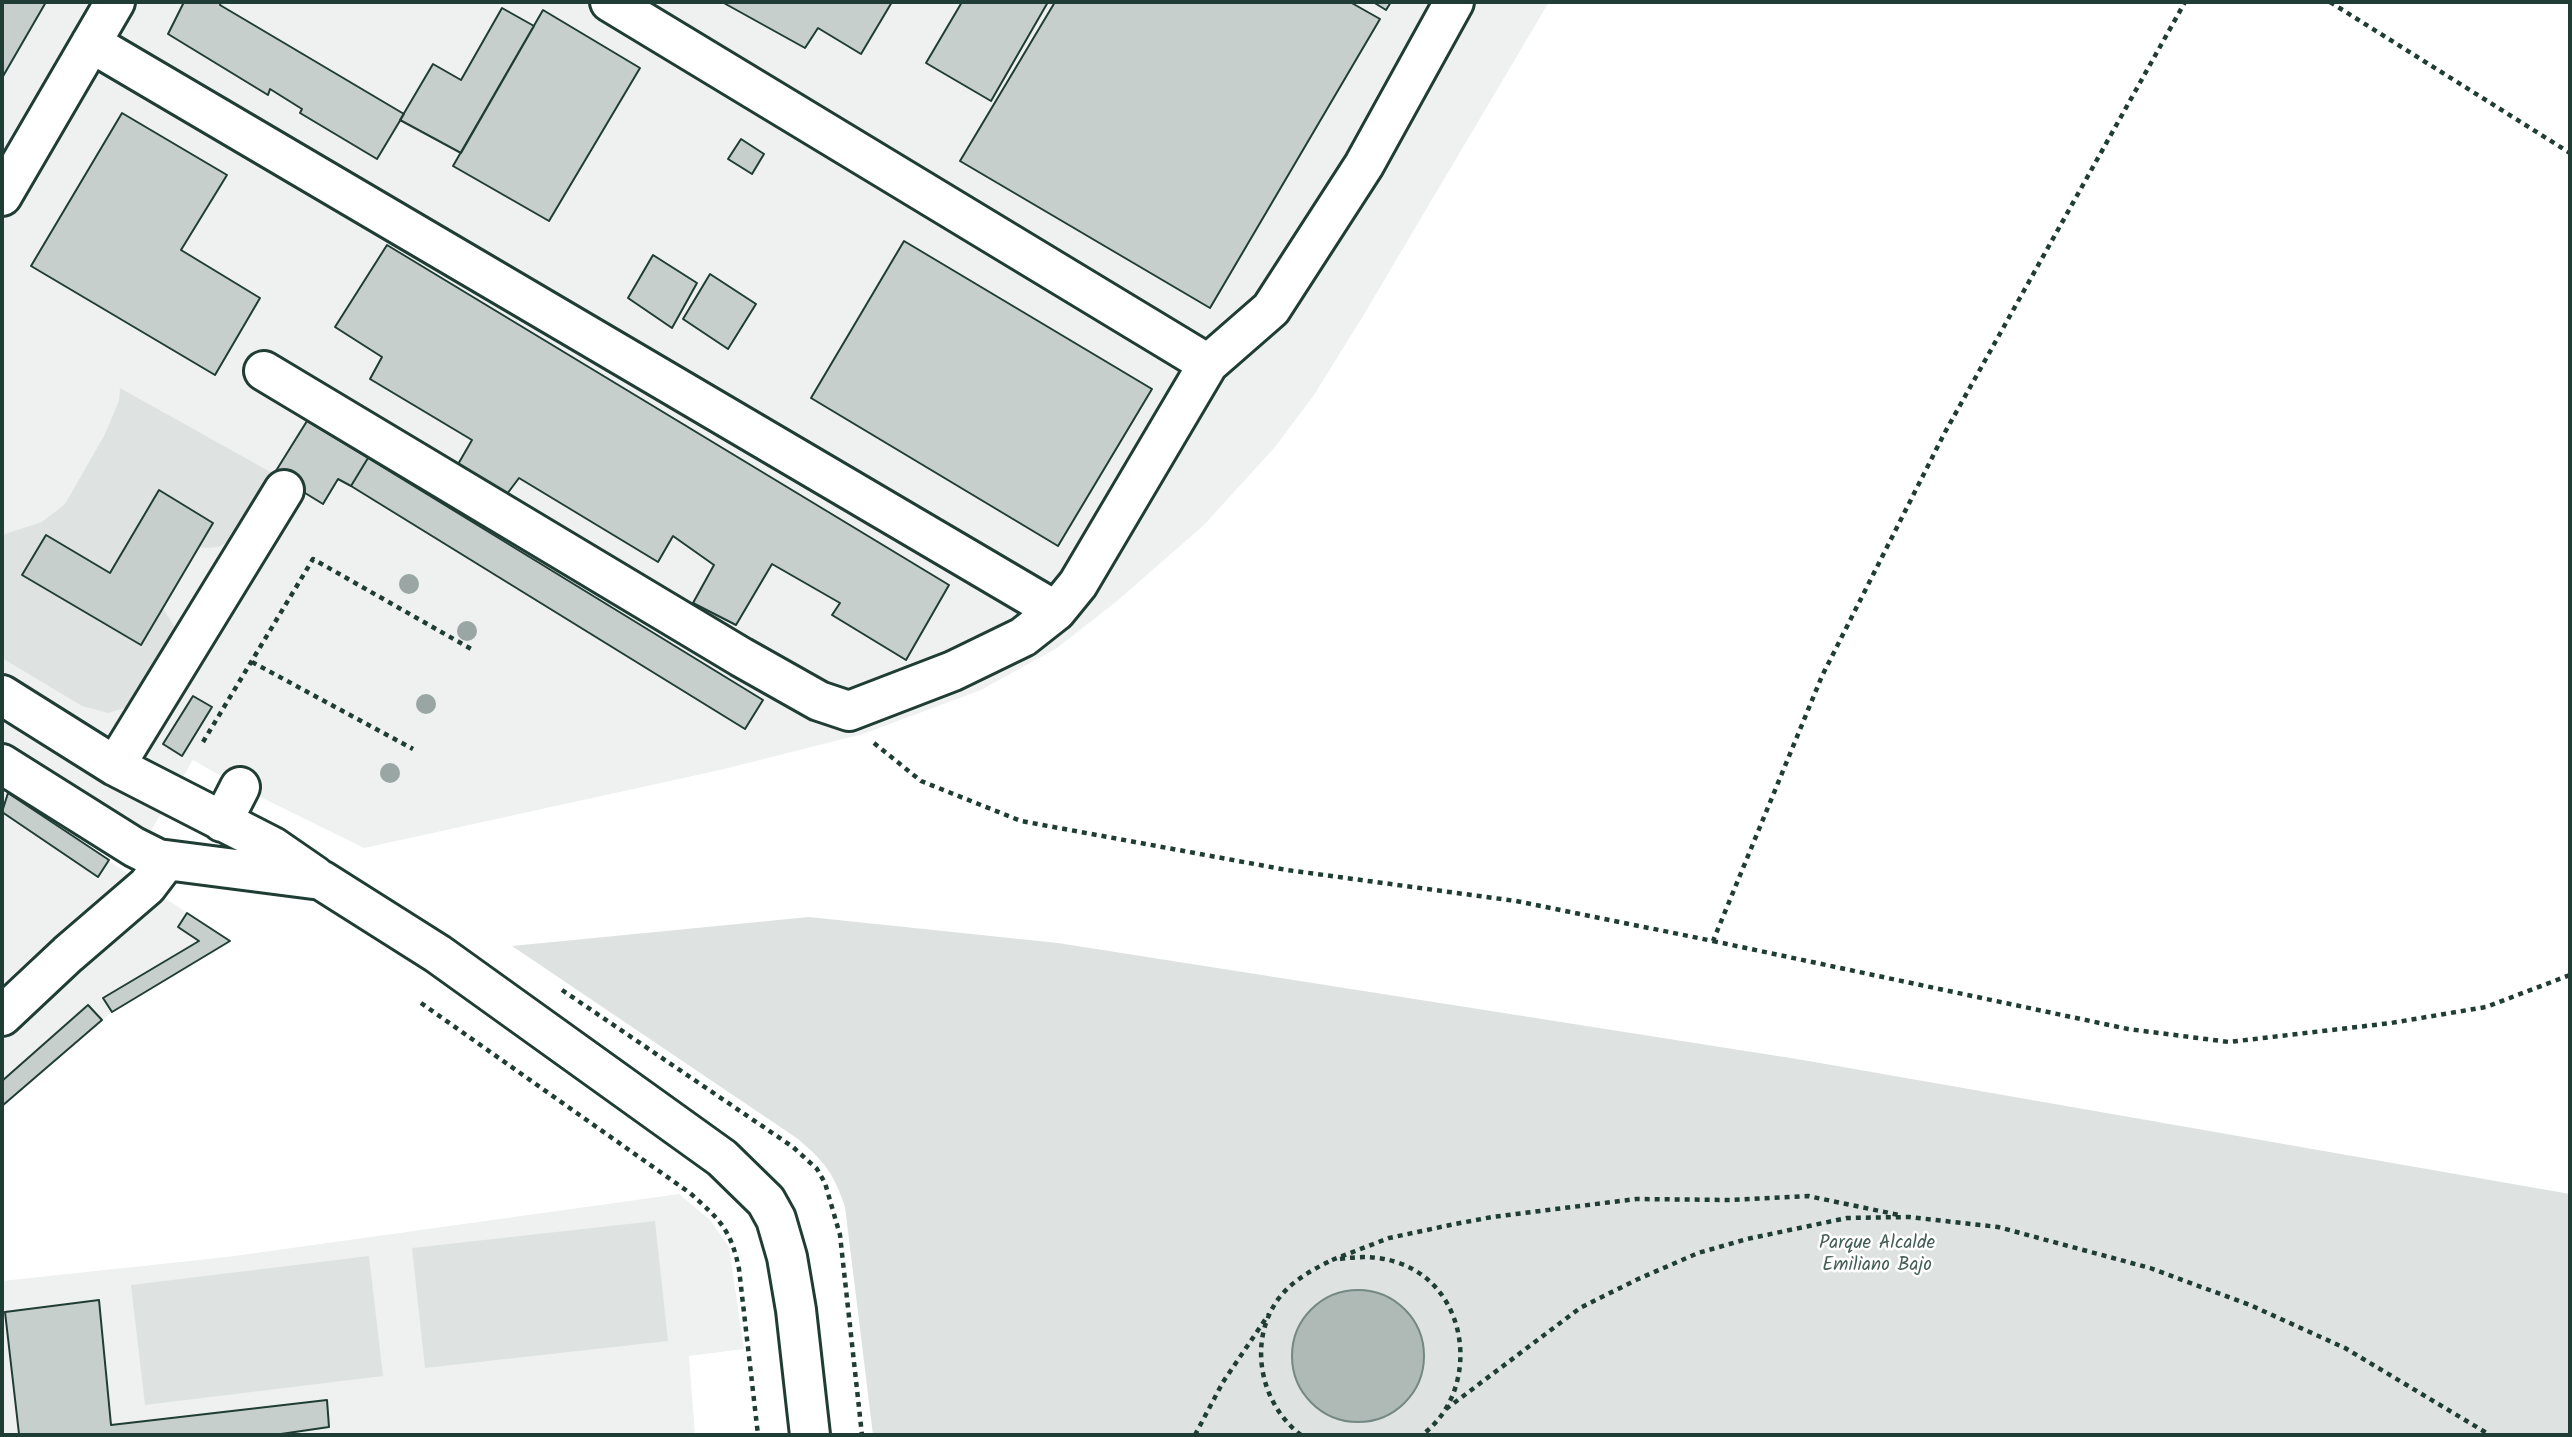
<!DOCTYPE html>
<style>
body{margin:0}
#map{position:relative;width:2572px;height:1437px;overflow:hidden;background:#fff;font-family:Kalam,sans-serif}
canvas{display:block}
.frame{position:absolute;inset:0;border:4px solid #1f3d34;pointer-events:none}
</style>
<div id="map">
<canvas width="2572" height="1437"></canvas>
<div class="frame"></div>
</div>
<script>
const ctx = document.querySelector('canvas').getContext('2d');
ctx.lineJoin = 'round';
function paint(path, color) { ctx.fillStyle = color; ctx.fill(path, 'evenodd'); }
function stroke(path, color, width, dash) { ctx.strokeStyle = color; ctx.lineWidth = width; ctx.lineCap = dash ? 'butt' : 'round'; ctx.setLineDash(dash || []); ctx.stroke(path); }
function label(font, color, halo, rows, align = 'center') {
  ctx.font = font + ' Kalam,sans-serif'; ctx.lineWidth = 5; ctx.setLineDash([]); ctx.textBaseline = 'middle'; ctx.strokeStyle = halo; ctx.fillStyle = color; for (const [text, x, y, turn = 0] of rows) {
    ctx.save(); ctx.translate(x, y); ctx.rotate((+turn || 0) * Math.PI / 180); ctx.textAlign = isNaN(turn) ? turn : align; if (halo) ctx.strokeText(text, 0, 0); ctx.fillText(text, 0, 0); ctx.restore();
  }
}
paint(new Path2D(`
 M2,2H1549L1363,316L1314,395L1275,447L1204,525L1117,601L1057,648L981,690L863,734L720,770L364,848L240,787L193,760L149,834L2,745Z
 M2,791L230,941L112,1012L2,1106Z
 M679,1194L711,1221L729,1247L744,1349L689,1356L695,1435H2V1281L227,1257Z`), '#eef1f0');
paint(new Path2D(`
 M120,388L274,474C261,495 245,527 225,543C218,549 207,548 198,547L213,522L160,490L110,573L46,536L22,576L141,645L163,608L177,631L131,706L108,713L82,706L2,658V535L42,522L65,504L104,436L119,401Z
 M809,917L1058,943L1803,1060L2570,1194V1435H873L845,1207C834,1174 825,1162 798,1139L512,946Z
 M655,1221L668,1341L425,1368L412,1248Z
 M369,1256L383,1376L145,1405L131,1285Z`), '#dee3e2');
const water = new Path2D(`
 M1292 1356a66 66 0 1 1 132 0a66 66 0 1 1-132 0Z`);
paint(water, '#afbab7');
stroke(water, '#758883', 2);
const building = new Path2D(`
 M2,2H46L2,78Z
 M184,2H221L220,5L404,114L377,159L300,113L302,109L270,89L268,95L168,34Z
 M722,2H892L861,54L818,28L805,48Z
 M962,2H1048L991,101L926,63Z
 M1055,2H1350L1380,19L1210,308L960,161Z
 M1373,2H1391L1386,10Z
 M502,8L534,26L461,153L400,120L433,64L461,80Z
 M543,10L640,68L549,221L453,166Z
 M122,113L227,175L181,250L260,298L215,375L31,266Z
 M741,139L764,154L752,174L728,159Z
 M904,241L1152,389L1058,546L811,398Z
 M387,245L949,585L906,660L832,615L840,603L772,564L736,625L693,603L714,565L673,536L658,562L519,478L507,494L457,466L472,440L370,379L382,357L335,327Z
 M653,255L697,283L672,328L628,298Z
 M710,274L756,304L728,349L683,319Z
 M307,421L368,458L351,486L338,479L323,504L274,474Z
 M368,458L763,700L745,729L351,486Z
 M159,490L213,523L141,645L22,575L46,535L110,573Z
 M193,696L212,707L182,756L163,744Z
 M8,793L109,860L98,877L2,812Z
 M187,913L230,941L112,1012L103,998L199,941L178,927Z
 M88,1005L102,1020L2,1106V1081Z
 M99,1300L111,1425L327,1400L329,1427L274,1435L19,1434L5,1312Z`);
paint(building, '#c7cfcc');
stroke(building, '#1f3d34', 2);
const minor = new Path2D(`
 M610,2L1208,364L1271,309L1364,165L1454,2
 M91,43L1056,611L1078,584L1208,364
 M2,196L115,2
 M264,371L741,657L819,701L849,711L953,671L1023,637L1056,611
 M2,695L115,766L273,847L315,876
 M2,764L134,847L158,859L321,880L438,954L722,1158L766,1201L776,1219L787,1257L796,1310L810,1435
 M115,766L284,490
 M222,822L240,787
 M2,1016L68,954L147,886L166,861`);
stroke(minor, '#1f3d34', 44);
stroke(new Path2D(`
 M2330,2L2570,153
 M252,662L413,749
 M203,742L313,559L473,650
 M874,743L921,781L1021,821L1287,870L1516,901L1713,941L1822,676L1944,434L2185,2
 M1713,941L2128,1029L2229,1042L2391,1023L2486,1007L2570,975
 M562,990L793,1147L817,1169L825,1183L840,1235L862,1435
 M421,1003L690,1193C719,1219 731,1229 739,1269L758,1435
 M1340,1259C1361,1256 1379,1256 1399,1263C1471,1288 1481,1391 1422,1435
 M1332,1260L1389,1238L1455,1224L1492,1217L1636,1199L1730,1200L1808,1196L1899,1215
 M1446,1409L1580,1308L1636,1280L1698,1253L1747,1239L1847,1218L1909,1217L1998,1227L2150,1268L2250,1305L2345,1348L2490,1435
 M1195,1435L1223,1382L1269,1314
 M1301,1435C1260,1404 1247,1341 1279,1298C1293,1280 1312,1270 1332,1260`), '#1f3d34', 4.5, [5, 5]);
stroke(minor, '#fff', 38);
ctx.fillStyle = '#99a6a3';
for (const [x, y] of [
 [409,584],
 [467,631],
 [426,704],
 [390,773]
]) { ctx.beginPath(); ctx.arc(x, y, 10, 0, 2 * Math.PI); ctx.fill(); }
label('19px', '#455e57', '#fff', [
 ["Parque Alcalde",1877,1245],
 ["Emiliano Bajo",1877,1267]
]);
</script>
